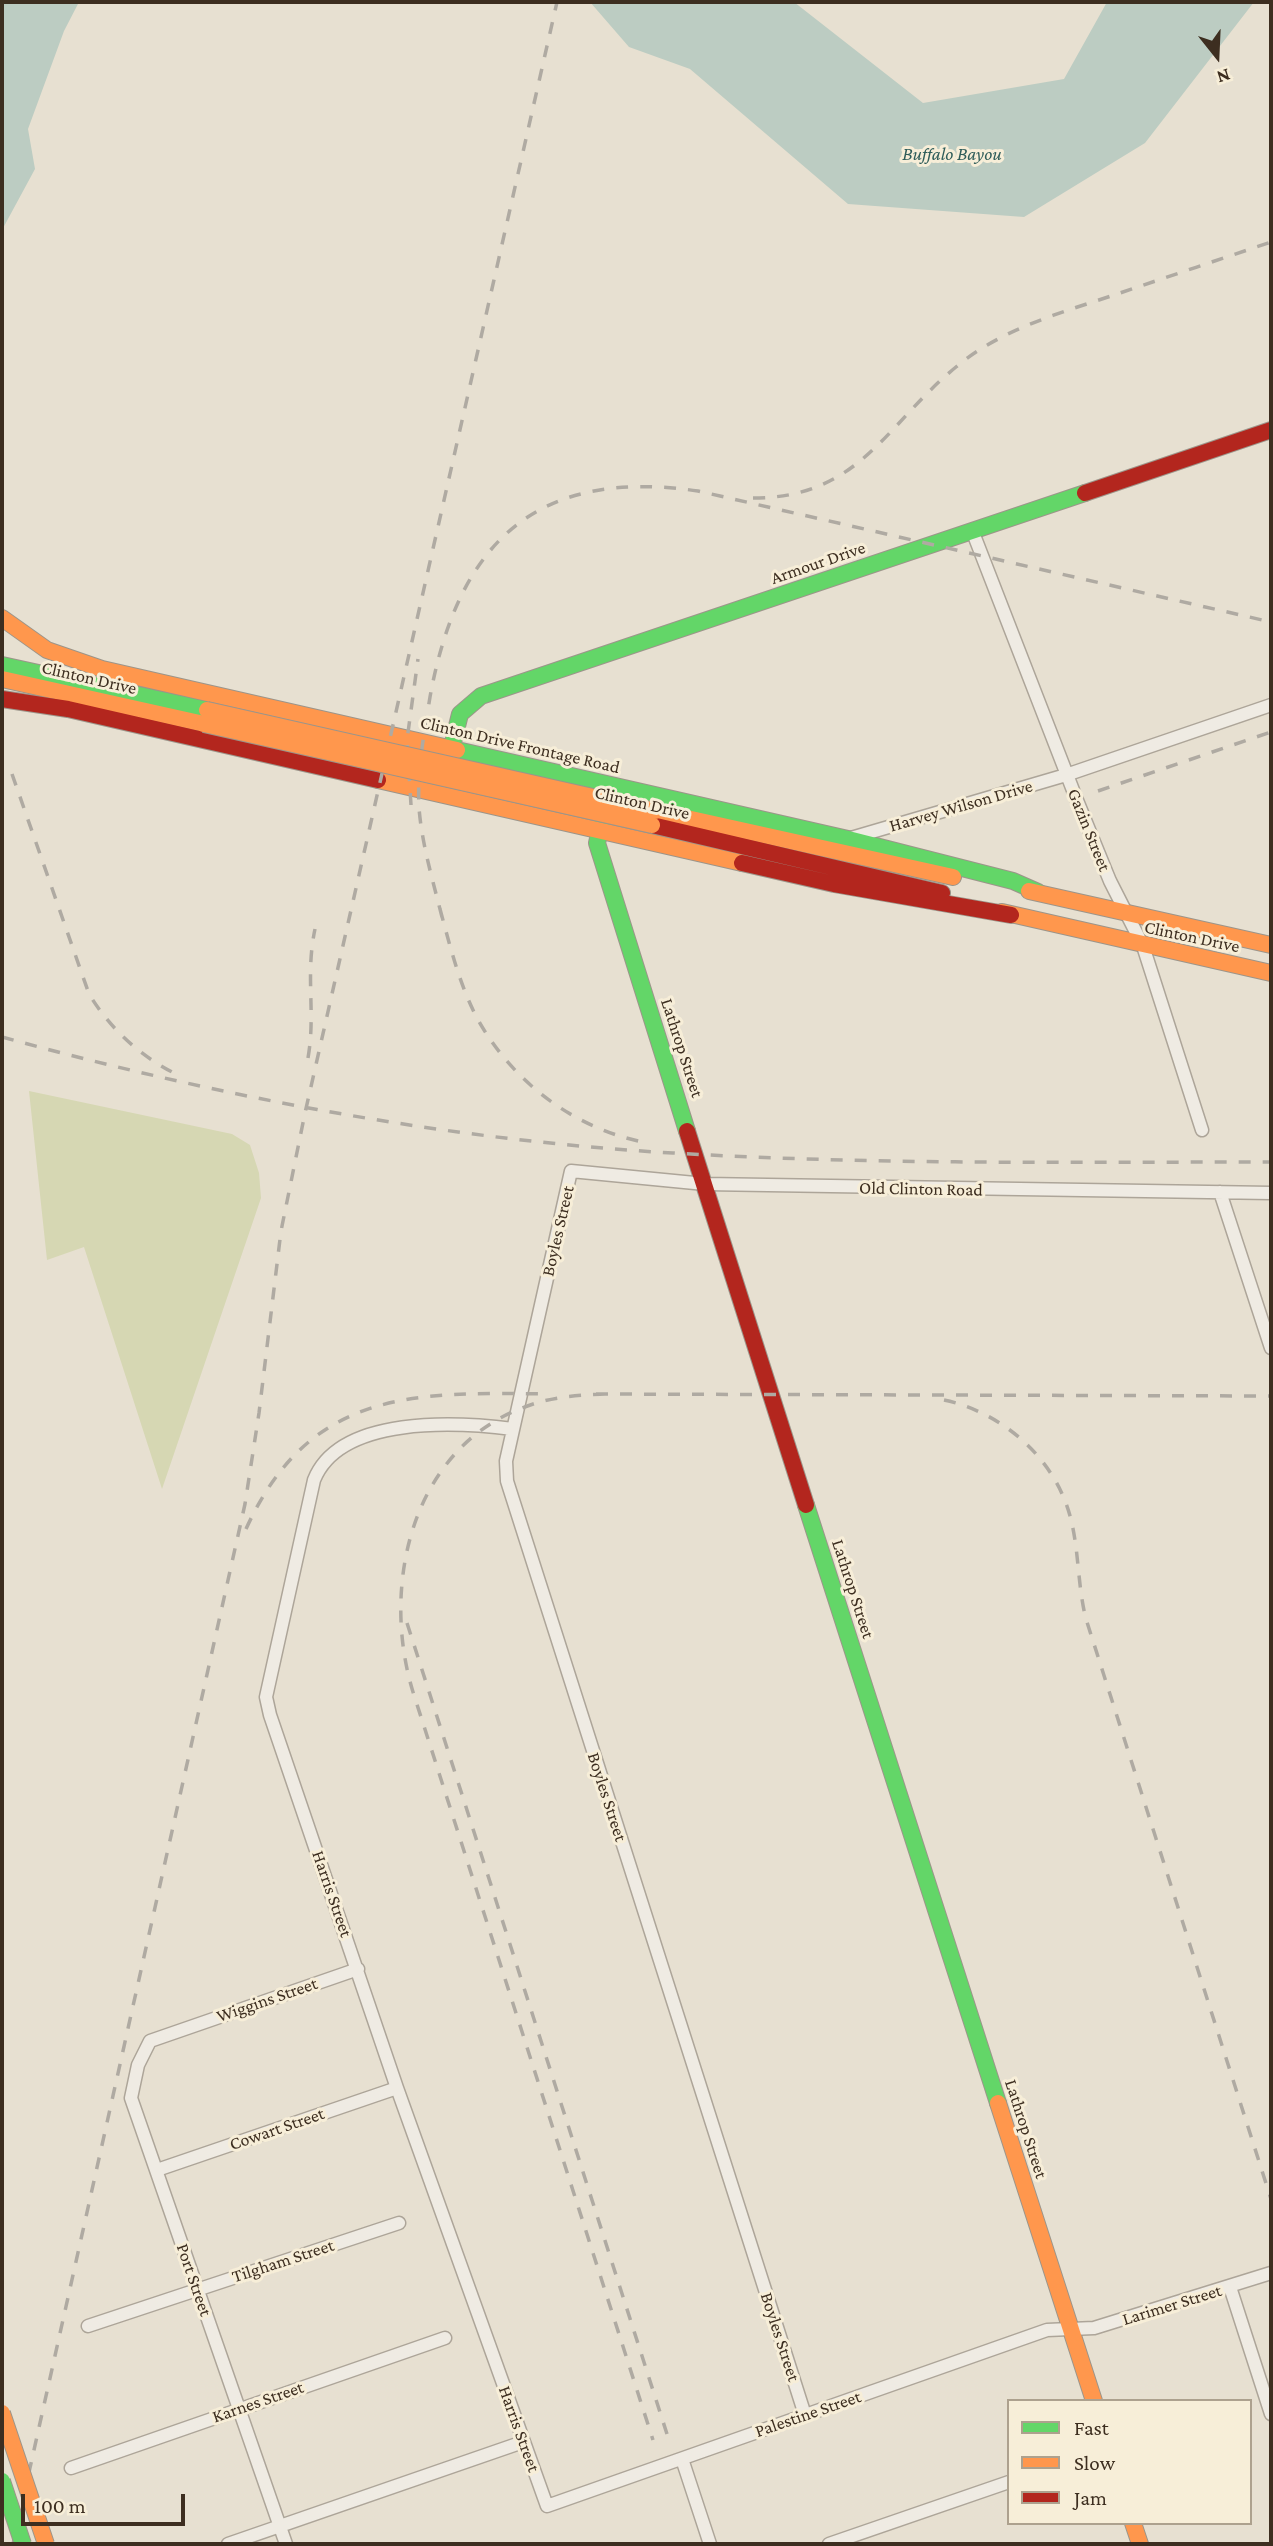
<!DOCTYPE html>
<style>
body{margin:0}
#map{position:relative;width:1273px;height:2546px;overflow:hidden;background:#e7e0d1;font-family:"Crimson Pro",serif}
canvas{display:block}
.frame{position:absolute;inset:0;border:4px solid #3d2e20;pointer-events:none}
.legend{position:absolute;left:1007px;top:2399px;width:245px;height:126px;box-sizing:border-box;background:#f7eed8;border:2px solid #ada18e;margin:0;padding:9px 12px;list-style:none;font-size:21px;color:#3d2e20}
.legend li{display:flex;align-items:center;gap:14px;height:35px}
.legend b{width:35px;border:2px solid #ada18e}
.north{position:absolute;left:1182px;top:21px;width:70px;height:70px;-webkit-text-stroke:5px #f7eed8;paint-order:stroke;rotate:162deg;font-size:19px;font-weight:700;line-height:28px;text-align:center;color:#3d2e20}
.north::after{content:'';display:block;margin:auto;width:24px;height:32px;background:#3d2e20;clip-path:polygon(50% 0,100% 100%,50% 72%,0 100%)}
.scale{position:absolute;left:21px;top:2494px;width:164px;height:32px;box-sizing:border-box;border:4px solid #3d2e20;border-top:0;padding-left:9px;font-size:21px;line-height:24px;white-space:nowrap;color:#3d2e20;-webkit-text-stroke:5px #f7eed8;paint-order:stroke}
</style>
<div id="map">
<canvas width="1273" height="2546"></canvas>
<div class="frame"></div>
<ul class="legend">
<li><b style="height:9px;background:#63d668"></b>Fast</li>
<li><b style="height:9px;background:#ff974d"></b>Slow</li>
<li><b style="height:9px;background:#b3261e"></b>Jam</li>
</ul>
<div class="north">N</div>
<div class="scale">100 m</div>
</div>
<script>
const ctx = document.querySelector('canvas').getContext('2d');
ctx.lineJoin = 'round';
function paint(path, color) { ctx.fillStyle = color; ctx.fill(path, 'evenodd'); }
function stroke(path, color, width, dash) { ctx.strokeStyle = color; ctx.lineWidth = width; ctx.lineCap = dash ? 'butt' : 'round'; ctx.setLineDash(dash || []); ctx.stroke(path); }
function label(font, color, halo, rows, align = 'center') {
  ctx.font = font + ' "Crimson Pro",serif'; ctx.lineWidth = 6; ctx.setLineDash([]); ctx.textBaseline = 'middle'; ctx.strokeStyle = halo; ctx.fillStyle = color; for (const [text, x, y, turn = 0] of rows) {
    ctx.save(); ctx.translate(x, y); ctx.rotate((+turn || 0) * Math.PI / 180); ctx.textAlign = isNaN(turn) ? turn : align; if (halo) ctx.strokeText(text, 0, 0); ctx.fillText(text, 0, 0); ctx.restore();
  }
}
paint(new Path2D(`
 M29,1091L232,1134L250,1145L259,1173L261,1198L162,1489L84,1247L47,1260Z`), '#d6d7b3');
paint(new Path2D(`
 M2,2H79L64,31L28,129L35,169L2,230Z
 M590,2H794L923,103L1064,79L1107,2H1254L1145,143L1024,217L848,204L690,69L629,47Z`), '#bcccc2');
const street = new Path2D(`
 M972,530L1076,798L1110,881L1143,946L1202,1130
 M851,838L1066,775L1271,705
 M1220,1192L1271,1348
 M513,1429C457,1422 340,1415 314,1480L266,1697L270,1715L397,2088L547,2506L1047,2330L1094,2328L1271,2273
 M157,2170L397,2088
 M1230,2287L1271,2414
 M88,2326L399,2223
 M805,2415L507,1481L506,1461L571,1171L705,1184L1271,1193
 M682,2459L710,2544
 M71,2468L445,2338
 M228,2544L523,2442
 M286,2544L131,2098L138,2065L150,2041L358,1969
 M829,2544L1009,2482`);
const fast = new Path2D(`
 M2,665L207,710
 M457,750L848,839L1013,881L1038,892
 M449,759L460,714L481,696L1085,493
 M610,786L597,843L687,1131
 M806,1505L998,2103`);
const slow = new Path2D(`
 M2,618L47,650L102,669L457,750
 M2,679L204,724
 M378,780L742,863
 M655,811L953,877
 M1029,891L1271,945
 M1002,912L1271,973
 M998,2103L1094,2401
 M1133,2523L1140,2544`);
const jam = new Path2D(`
 M1085,493L1271,430
 M2,699L68,709L378,780
 M652,825L942,893
 M742,863L834,884L1011,915
 M687,1131L806,1505`);
stroke(street, '#ada599', 15);
stroke(fast, '#9c958a', 18);
stroke(slow, '#9c958a', 18);
stroke(jam, '#9c958a', 18);
stroke(street, '#efebe3', 12);
stroke(fast, '#63d668', 16);
stroke(slow, '#ff974d', 16);
stroke(jam, '#b3261e', 16);
stroke(new Path2D(`
 M753,498C860,498 886,424 956,367C1002,328 1064,312 1120,293C1170,276 1221,259 1271,242
 M12,774L89,994C111,1030 142,1058 180,1076
 M1098,791L1271,732
 M411,805L407,740L418,659
 M440,909C450,946 459,983 476,1016C510,1080 573,1128 643,1142
 M442,917C433,881 422,845 419,808C417,770 424,734 430,697C458,543 536,467 698,491L1271,622
 M2,1037C220,1097 447,1140 673,1153C872,1165 1072,1162 1271,1162
 M308,1058C316,1012 305,976 315,929
 M596,1394L1271,1396
 M605,1394C577,1395 549,1397 522,1408C410,1451 381,1588 413,1692L653,2440
 M944,1400C1005,1413 1059,1462 1072,1524C1079,1555 1078,1588 1086,1619L1271,2199
 M246,1529C310,1388 416,1392 550,1394
 M407,1623L667,2434
 M13,2544L245,1504L259,1413L281,1231L305,1113L557,2`), '#afaaa2', 3.5, [12, 12]);
const fastBridge = new Path2D(`
 M2,2481L23,2544`);
const slowBridge = new Path2D(`
 M207,710L655,811
 M204,724L652,825
 M2,2413L46,2544`);
stroke(fastBridge, '#9c958a', 18, []);
stroke(slowBridge, '#9c958a', 18, []);
stroke(fastBridge, '#63d668', 16);
stroke(slowBridge, '#ff974d', 16);
label('18px', '#3d2e20', '#f7eed8', [
 ["Armour Drive",818,563,-19],
 ["Clinton Drive",89,678,13],
 ["Clinton Drive Frontage Road",520,745,13],
 ["Clinton Drive",642,803,13],
 ["Harvey Wilson Drive",961,806,-16],
 ["Gazin Street",1089,830,68],
 ["Clinton Drive",1192,937,12],
 ["Lathrop Street",682,1048,72],
 ["Old Clinton Road",921,1189,1],
 ["Boyles Street",558,1231,-77],
 ["Lathrop Street",853,1589,72],
 ["Boyles Street",607,1797,72],
 ["Harris Street",332,1894,71],
 ["Wiggins Street",267,2000,-19],
 ["Cowart Street",277,2129,-19],
 ["Lathrop Street",1026,2129,72],
 ["Tilgham Street",283,2261,-18],
 ["Port Street",194,2280,71],
 ["Larimer Street",1172,2305,-17],
 ["Boyles Street",780,2337,72],
 ["Karnes Street",258,2402,-19],
 ["Palestine Street",808,2414,-19],
 ["Harris Street",519,2429,70]
]);
label('italic 19px', '#2f5d5a', '#f7eed8', [
 ["Buffalo Bayou",952,154]
]);
</script>
